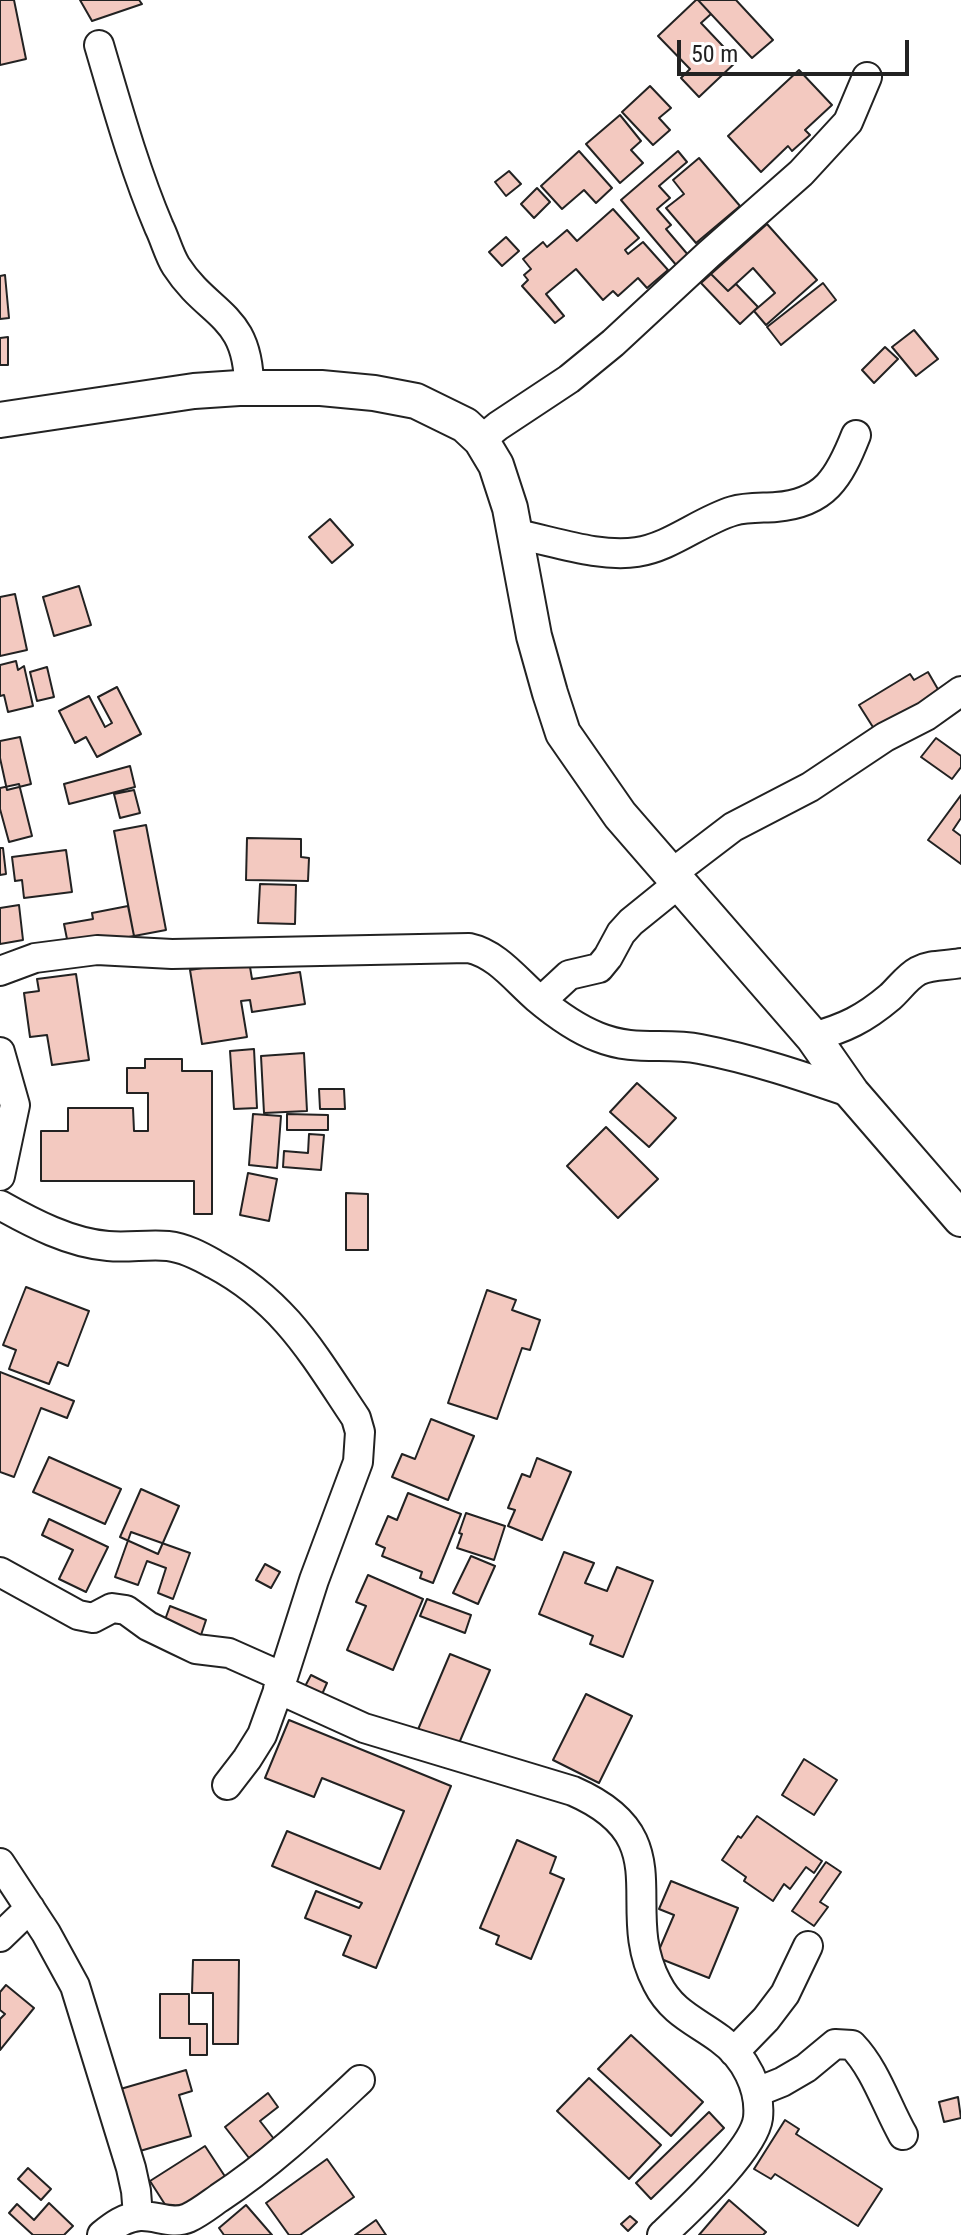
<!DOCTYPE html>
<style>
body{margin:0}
#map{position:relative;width:961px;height:2235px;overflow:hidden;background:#fff;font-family:"Roboto Condensed",sans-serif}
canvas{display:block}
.scale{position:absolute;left:677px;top:40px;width:232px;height:36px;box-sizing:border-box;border:4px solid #222;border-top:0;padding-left:10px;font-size:24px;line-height:28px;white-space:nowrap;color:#222;-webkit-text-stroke:6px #fff;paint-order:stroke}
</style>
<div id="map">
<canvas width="961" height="2235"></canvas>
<div class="scale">50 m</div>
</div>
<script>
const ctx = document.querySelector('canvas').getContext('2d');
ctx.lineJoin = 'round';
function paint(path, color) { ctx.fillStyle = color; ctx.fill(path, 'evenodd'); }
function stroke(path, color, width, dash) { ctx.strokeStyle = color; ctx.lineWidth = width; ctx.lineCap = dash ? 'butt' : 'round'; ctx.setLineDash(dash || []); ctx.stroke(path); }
const building = new Path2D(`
 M0,0H14L26,59L0,65Z
 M80,0H139L142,4L92,21Z
 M696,0H698L711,14L701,23L737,61L699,97L681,78L690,69L658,36Z
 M698,0H736L773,40L752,58Z
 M799,70L832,105L805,130L810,135L792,151L788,146L761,172L728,136Z
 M650,86L671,108L659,118L670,130L653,145L622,112Z
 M620,115L641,141L631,150L643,163L620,183L586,144Z
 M579,151L612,188L596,203L584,190L562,209L541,186Z
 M678,151L687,162L659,186L670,198L657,209L671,225L666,229L689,256L677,266L621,200Z
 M699,158L740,206L696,243L666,208L684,194L673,180Z
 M509,171L521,184L506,196L495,182Z
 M537,188L550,202L534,218L521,204Z
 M613,209L639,238L625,250L628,254L643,242L668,270L647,288L638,278L618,296L613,291L603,300L576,269L546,294L564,316L555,323L522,286L528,280L524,275L531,269L523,259L543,242L547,247L567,230L577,241Z
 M767,224L817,280L766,325L754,311L775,293L753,268L728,291L711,274Z
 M506,237L519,251L502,266L489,252Z
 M711,274L728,291L736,284L758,307L740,324L701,283Z
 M5,275L9,318L0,319V276Z
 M823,283L836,300L781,345L767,327Z
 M914,330L938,359L916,376L892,347Z
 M8,337V365H0V338Z
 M885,347L898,359L874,383L862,370Z
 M330,519L353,545L332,563L309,537Z
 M79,586L91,625L54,636L43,597Z
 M15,594L27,650L0,656V597Z
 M16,661L18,670L24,666L33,706L8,712L4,695L0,696V665Z
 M47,667L54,697L37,701L30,672Z
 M928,672L943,698L883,743L859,705L910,674L914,680Z
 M117,687L141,734L97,757L86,737L75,743L59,711L89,696L105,727L112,723L98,697Z
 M20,737L31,784L7,790L0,758V741Z
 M936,738L961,756V767L952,779L921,757Z
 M130,766L135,787L69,804L64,784Z
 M19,784L32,836L9,842L0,809V788Z
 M134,790L140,813L120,818L114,794Z
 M961,795V818L953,830L961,836V864L928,840Z
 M146,825L166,930L134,936L114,831Z
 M247,838L301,839V857L309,858L308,881L246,880Z
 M0,848H3L6,874L0,875Z
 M66,850L72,892L24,898L22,880L15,881L12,857Z
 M260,884L296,885L295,924L258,923Z
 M19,905L23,940L0,944V908Z
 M128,906L134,936L69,949L64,924L93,919L92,913Z
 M248,955L252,979L300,972L305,1004L252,1012L250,1000L241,1001L247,1037L202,1044L190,970L228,964Z
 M76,974L89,1060L52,1065L47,1035L30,1037L24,993L39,991L37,979Z
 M254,1049L257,1108L234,1109L230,1051Z
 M304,1053L307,1111L264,1113L261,1056Z
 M145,1059H182V1071H212V1214H194V1181H41V1131H68V1108H133L134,1131H148V1093H127V1068H145Z
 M637,1083L676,1118L649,1147L610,1112Z
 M319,1089H344L345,1109H320Z
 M253,1114L281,1116L277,1168L249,1165Z
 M287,1114L328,1115V1130H287Z
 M606,1127L658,1179L618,1218L567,1166Z
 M309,1134L324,1135L321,1170L283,1167L284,1151L308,1153Z
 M248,1173L277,1179L269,1221L240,1215Z
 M346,1193L368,1194V1250H346Z
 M26,1287L89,1311L68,1366L58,1362L49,1384L9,1369L16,1350L3,1345Z
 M487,1290L516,1300L512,1310L540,1320L530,1350L522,1348L497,1419L448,1403Z
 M0,1372L74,1401L67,1418L41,1408L14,1477L0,1472Z
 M431,1419L474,1436L448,1500L392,1477L402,1454L415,1459Z
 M49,1457L121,1489L105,1524L33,1492Z
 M537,1458L571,1472L542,1540L508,1526L515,1510L508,1508L522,1474L530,1477Z
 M141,1489L179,1506L158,1554L120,1537Z
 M408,1493L461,1514L433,1583L420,1578L422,1572L382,1556L385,1548L376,1544L388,1516L397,1520Z
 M466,1513L505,1526L494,1560L457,1548L462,1534L459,1533Z
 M49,1519L108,1547L86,1592L59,1579L73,1550L42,1535Z
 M131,1532L190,1553L173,1599L158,1593L166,1568L147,1561L138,1585L115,1577Z
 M564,1552L594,1563L585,1583L607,1591L617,1567L653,1581L623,1657L590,1644L593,1636L539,1614Z
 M471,1556L495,1566L478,1604L453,1593Z
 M265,1564L280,1572L271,1588L256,1580Z
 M368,1575L423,1599L393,1670L347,1650L366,1606L356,1602Z
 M427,1599L471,1615L465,1633L420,1616Z
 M170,1606L206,1620L199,1641L162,1628Z
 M450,1654L490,1670L454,1755L414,1739Z
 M311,1675L327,1683L319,1701L302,1692Z
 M586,1694L632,1716L599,1783L553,1760Z
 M289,1720L451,1786L376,1968L343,1955L351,1936L305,1918L316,1891L359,1908L362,1903L272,1866L287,1831L380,1869L404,1811L322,1778L314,1797L265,1778Z
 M804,1759L837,1780L814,1815L782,1795Z
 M757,1816L822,1861L814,1873L806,1867L790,1889L784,1884L773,1901L744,1881L746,1877L722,1860L738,1836L741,1838Z
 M517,1840L556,1857L550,1873L564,1879L531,1959L496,1944L499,1936L480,1928Z
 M826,1862L841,1872L820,1902L828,1907L814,1926L792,1911Z
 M671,1881L738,1908L709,1978L656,1957L674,1915L659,1909Z
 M193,1960H239L238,2044H213V1993H192Z
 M6,1985L34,2008L0,2050V2019L5,2014L0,2010V1992Z
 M160,1994H189V2024H207V2055H190V2038H160Z
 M631,2035L703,2102L671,2136L598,2069Z
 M186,2070L192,2091L179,2095L191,2136L140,2151L117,2090Z
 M589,2078L661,2145L629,2179L557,2111Z
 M268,2093L278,2107L260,2121L274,2139L249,2158L225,2127Z
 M958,2097L961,2118L944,2122L939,2102Z
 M709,2112L724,2128L651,2199L636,2183Z
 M785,2120L799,2129L796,2134L882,2189L858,2226L775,2174L771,2179L754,2169Z
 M205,2146L228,2181L173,2217L150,2181Z
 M327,2159L354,2197L300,2235H289L266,2203Z
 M28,2168L51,2189L41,2200L18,2179Z
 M729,2200L766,2232L763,2235H699Z
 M49,2203L73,2226L64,2235H33L9,2213L17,2204L34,2220Z
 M246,2205L272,2235H224L219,2228Z
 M630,2216L637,2222L628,2231L621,2224Z
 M376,2220L386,2235H355Z`);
paint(building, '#f3c9c0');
stroke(building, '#222', 2);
const minor = new Path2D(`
 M99,45C117,106 134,168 159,227C165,239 169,255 176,266C209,317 249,313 249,388
 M481,440L498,426L569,379L613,343L709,254L801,173L848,122L867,77
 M516,534C553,541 600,558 637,552C671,547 700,521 733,511C746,507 762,508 776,507C825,503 839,478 856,435
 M670,875L733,827L810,787L885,737L926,716L961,691
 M0,971L35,958L97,950L172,954L469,948C497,954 516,980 537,998C556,1014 575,1028 598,1037C635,1052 664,1042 700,1049C752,1059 802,1076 852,1093
 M541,1001L569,975L599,968L608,957L621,933L631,922L678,884
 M813,1037C845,1028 864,1019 890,997C899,989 907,977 918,971C931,964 947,966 961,963
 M0,1052L15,1105L0,1176
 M0,1205C32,1223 70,1243 108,1246C128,1248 148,1244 168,1246C185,1248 200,1256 214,1264C285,1302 313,1354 356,1418L360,1432L358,1462L314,1580L283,1677L262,1735L247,1759L227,1785
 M0,1572L78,1615L93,1618L112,1608L126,1610L148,1626L177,1640L196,1649L229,1653L283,1677
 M278,1689L364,1728L573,1791C683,1839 616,1906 657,1983C672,2013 696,2021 720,2039C745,2057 761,2088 758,2118C754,2150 686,2212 662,2235
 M0,1863L46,1933L75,1986L131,2168L136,2191L138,2216
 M0,1937L30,1908
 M734,2052L766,2019L785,1994L808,1946
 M757,2092L782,2082L806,2068L835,2044L852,2045C876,2070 886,2105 903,2135
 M102,2235C113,2226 125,2217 140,2216C156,2215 172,2225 188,2218C199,2213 209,2205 219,2198C271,2164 315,2122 360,2080`);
const tertiary = new Path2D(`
 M0,420L194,391L239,388H321L374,393L416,401L465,425L481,440L496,465L510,508L534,636L550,693L563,733L620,815L813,1037L852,1093L961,1219`);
stroke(minor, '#222', 32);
stroke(tertiary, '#222', 38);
stroke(minor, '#fff', 28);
stroke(tertiary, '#fff', 34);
</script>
